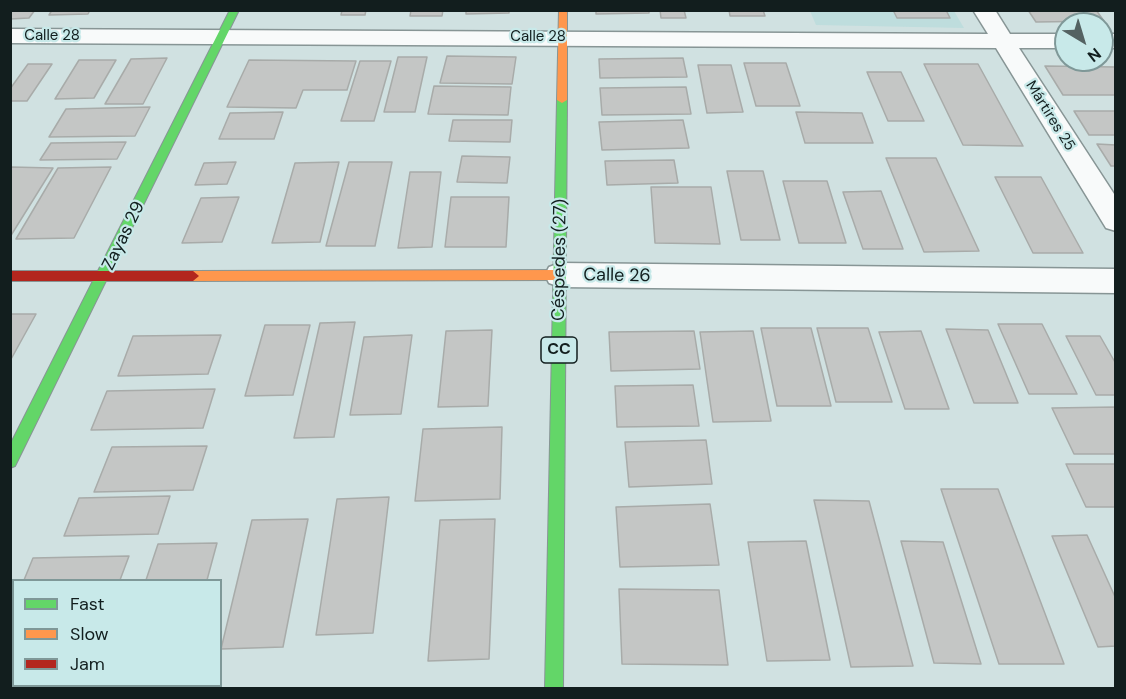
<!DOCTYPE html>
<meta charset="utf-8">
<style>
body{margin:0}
#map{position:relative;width:1126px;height:699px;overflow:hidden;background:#d0e1e1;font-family:"DM Sans",sans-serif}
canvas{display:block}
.frame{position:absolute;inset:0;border:12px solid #121e1e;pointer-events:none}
.legend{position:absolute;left:12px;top:579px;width:210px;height:108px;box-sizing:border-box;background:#c8e9e9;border:2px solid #7f9898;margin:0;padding:8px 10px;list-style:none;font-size:18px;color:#121e1e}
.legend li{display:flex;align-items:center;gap:12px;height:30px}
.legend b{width:30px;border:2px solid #7f9898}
.north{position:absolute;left:1054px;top:12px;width:60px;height:60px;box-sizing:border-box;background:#c8e9e9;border:2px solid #7f9898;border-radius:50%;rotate:142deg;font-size:16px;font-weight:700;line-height:24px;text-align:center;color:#121e1e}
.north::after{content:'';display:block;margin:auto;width:21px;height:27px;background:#546262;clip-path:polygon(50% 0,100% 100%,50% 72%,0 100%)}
</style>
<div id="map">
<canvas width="1126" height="699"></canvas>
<div class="frame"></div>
<ul class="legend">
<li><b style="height:8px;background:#63d668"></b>Fast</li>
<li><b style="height:8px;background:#ff974d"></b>Slow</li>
<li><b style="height:8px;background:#b3261e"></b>Jam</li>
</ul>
<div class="north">N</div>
</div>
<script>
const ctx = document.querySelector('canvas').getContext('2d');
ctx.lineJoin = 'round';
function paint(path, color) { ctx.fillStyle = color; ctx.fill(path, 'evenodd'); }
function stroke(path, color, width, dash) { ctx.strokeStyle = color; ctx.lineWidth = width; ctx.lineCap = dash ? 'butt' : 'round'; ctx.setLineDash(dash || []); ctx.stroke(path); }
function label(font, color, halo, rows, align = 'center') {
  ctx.font = font + ' "DM Sans",sans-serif'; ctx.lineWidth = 4.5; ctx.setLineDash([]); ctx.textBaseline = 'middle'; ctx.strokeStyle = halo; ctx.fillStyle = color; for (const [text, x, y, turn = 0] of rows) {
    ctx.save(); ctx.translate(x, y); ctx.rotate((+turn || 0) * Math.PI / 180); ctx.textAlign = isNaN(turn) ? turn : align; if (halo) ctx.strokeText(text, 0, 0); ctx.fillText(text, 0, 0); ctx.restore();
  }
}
paint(new Path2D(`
 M810,11H954L964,28L816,25Z`), '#bedddd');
const building = new Path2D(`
 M10,10H35L29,18L10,19Z
 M52,10H90L88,14L49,15Z
 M342,10H366L365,15H341Z
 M411,10H443L442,16H410Z
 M466,10H509V13L466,14Z
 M596,10H649V13L596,14Z
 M660,10H684L686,18H661Z
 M729,10H763L765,16H730Z
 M893,10H946L950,18H897Z
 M1028,10H1096L1104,21L1036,22Z
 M447,56L516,57L512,84L440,83Z
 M398,57H427L415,112H384Z
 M167,58L143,104H105L131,59Z
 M683,58L687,77L600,78L599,59Z
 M79,60H116L94,98L55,99Z
 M249,60L356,61L347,90H303L296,108L227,107Z
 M360,61H391L374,121H341Z
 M744,63H786L800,106H756Z
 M28,64H52L27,101H10V89Z
 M924,64H978L1023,146L963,145Z
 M698,65H731L743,112L707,113Z
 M1045,66L1116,67V95H1063Z
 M867,72H901L924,121H888Z
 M434,86L511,87L508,115L428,114Z
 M686,87L691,114L602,115L600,88Z
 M150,107L135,136L49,137L66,109Z
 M1074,111H1116V135H1089Z
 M283,112L274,139H219L230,113Z
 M796,112L862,113L873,143H805Z
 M453,120H512L510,142L449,141Z
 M683,120L689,148L602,150L599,122Z
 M126,142L117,159L40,160L51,143Z
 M1097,144L1116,145V166H1111Z
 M462,156L510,157L507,183L457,182Z
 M886,158H936L979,251L924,252Z
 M674,160L678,183L607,185L605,161Z
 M236,162L227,184L195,185L204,163Z
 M339,162L320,242L272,243L295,163Z
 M349,162H392L375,246H326Z
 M11,167L53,168L10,237V169Z
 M111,167L74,238L16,239L58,168Z
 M727,171H763L780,240H741Z
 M410,172H441L432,247L398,248Z
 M995,177H1041L1083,253H1033Z
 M783,181H827L846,243H799Z
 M651,187H711L720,244L655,243Z
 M881,191L903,249H863L843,192Z
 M239,197L222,242L182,243L201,198Z
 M451,197H509L506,247H445Z
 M10,314H36L10,361Z
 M355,322L334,437L294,438L320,323Z
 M998,324H1042L1077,394H1029Z
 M265,325H310L293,395L245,396Z
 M761,328H811L831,406H777Z
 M817,328H868L892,402H836Z
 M946,329L988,330L1018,403H974Z
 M492,330L488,406L438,407L446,331Z
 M694,331L700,369L611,371L609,332Z
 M753,331L771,421L713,422L700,332Z
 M921,331L949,409H905L879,332Z
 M221,335L208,374L118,376L133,336Z
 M412,335L401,414L350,415L364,337Z
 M1066,336H1100L1116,364V395H1096Z
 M693,385L699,426L617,427L615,386Z
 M215,389L203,428L91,430L107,391Z
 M1116,407V454H1074L1052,408Z
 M502,427L500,499L415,501L423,429Z
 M706,440L712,484L629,487L625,442Z
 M207,446L193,490L94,492L112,447Z
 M1066,464H1116V507H1086Z
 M941,489H998L1064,664H999Z
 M170,496L158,534L64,536L79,498Z
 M389,497L373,633L316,635L337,499Z
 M814,500L869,501L913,666L851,667Z
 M710,504L719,565L620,567L616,507Z
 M308,519L283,647L221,649L252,520Z
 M495,519L489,659L428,661L440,520Z
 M1087,535L1116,599V646L1098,647L1052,536Z
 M806,541L830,660L767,661L748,542Z
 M901,541L943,542L981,664L934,663Z
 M217,543L207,580H146L158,544Z
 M129,556L120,580H24L33,558Z
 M619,589L719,590L728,665L622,664Z
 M14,605V642H10V612Z`);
paint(building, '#c4c6c5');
stroke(building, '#a8aba9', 1.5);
const street = new Path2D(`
 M973,10H995L1010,34H1066V48H1019L1116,197V231L1106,228L996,48L10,43V29L988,34Z
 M1102,34H1116V48H1102Z
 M560,263L1116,269V293L560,287L549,283L545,275L549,267Z`);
const fast = new Path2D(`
 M230,10H239L15,466L10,468V445Z
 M562,97L567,100L563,688H545L557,100Z`);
const slow = new Path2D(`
 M559,10H567V100L562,103L557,100Z
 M560,270L566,275L560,280L193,281L187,276L193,271Z`);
const jam = new Path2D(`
 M10,271H193L199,276L193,281H10Z`);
stroke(street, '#879595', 3);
stroke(fast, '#879595', 2);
stroke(slow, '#879595', 2);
stroke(jam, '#879595', 2);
paint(street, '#f8fafa');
paint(fast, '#63d668');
paint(slow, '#ff974d');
paint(jam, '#b3261e');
label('15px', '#121e1e', '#c8e9e9', [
 ["Calle 28",52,36],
 ["Calle 28",538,37],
 ["Mártires 25",1050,116,58]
]);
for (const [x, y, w] of [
 [559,350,36]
]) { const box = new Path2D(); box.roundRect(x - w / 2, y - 13, w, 26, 4.5); ctx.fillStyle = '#c8e9e9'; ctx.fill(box); stroke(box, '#121e1e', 1.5); }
label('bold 16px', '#121e1e', null, [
 ["CC",559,350]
]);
label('18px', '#121e1e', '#c8e9e9', [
 ["Zayas 29",124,236,-64],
 ["Céspedes (27)",560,260,-89],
 ["Calle 26",617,276,1]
]);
</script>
